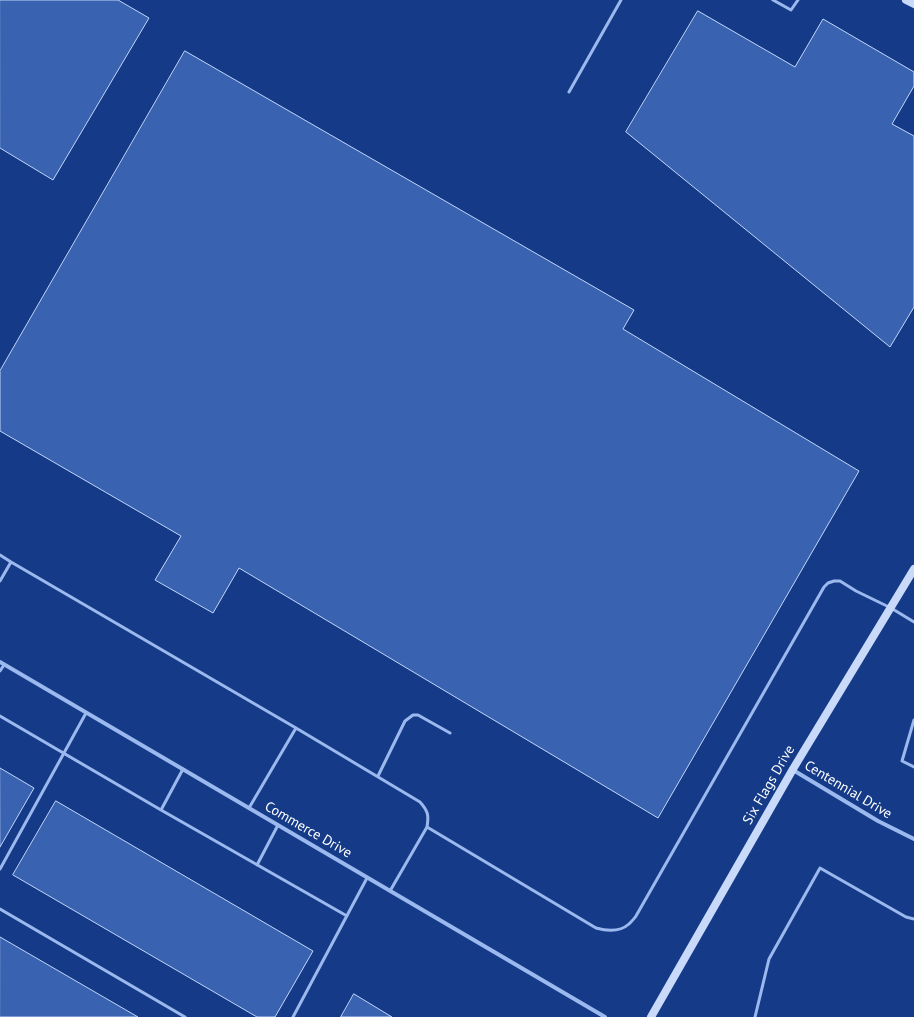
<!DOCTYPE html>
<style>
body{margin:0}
canvas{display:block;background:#153b88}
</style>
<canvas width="914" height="1017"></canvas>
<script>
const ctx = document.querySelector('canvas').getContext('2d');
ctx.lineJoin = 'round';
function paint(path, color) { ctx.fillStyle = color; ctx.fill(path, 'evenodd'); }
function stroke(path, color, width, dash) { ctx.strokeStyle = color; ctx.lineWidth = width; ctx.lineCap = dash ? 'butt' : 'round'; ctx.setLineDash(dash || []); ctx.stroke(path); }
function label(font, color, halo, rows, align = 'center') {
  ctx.font = font + ' "PT Sans",sans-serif'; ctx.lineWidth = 3; ctx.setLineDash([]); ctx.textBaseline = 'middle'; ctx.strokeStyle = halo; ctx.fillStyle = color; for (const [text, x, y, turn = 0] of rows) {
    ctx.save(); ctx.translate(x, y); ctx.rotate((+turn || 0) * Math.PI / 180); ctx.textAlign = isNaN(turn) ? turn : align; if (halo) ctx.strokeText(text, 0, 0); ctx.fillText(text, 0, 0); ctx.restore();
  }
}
const building = new Path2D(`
 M0,0H118L149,18L53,180L0,148Z
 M698,11L795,67L823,19L914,72V86L892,124L914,136V307L890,347L626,132Z
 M185,51L634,310L623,329L859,471L658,818L239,568L213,613L155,580L181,536L0,431V371Z
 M0,768L34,788L0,847Z
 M56,801L313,951L275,1017H257L13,875Z
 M0,937L138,1017H0Z
 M354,994L392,1017H341Z`);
paint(building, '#3962b0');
stroke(building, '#c2d6fb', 1);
stroke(new Path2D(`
 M773,0L791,10L798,0
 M569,92L621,0
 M0,555L11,562
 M0,581L11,562L296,728
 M0,671L4,665
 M0,716L161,810L183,769
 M914,720L902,761L914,767
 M378,776L405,721L413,715H418L450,733
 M249,808L296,728L420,802C428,811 429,815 427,827L390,891
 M161,810L347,916
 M427,827L596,928C607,931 620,932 629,924C631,922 634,919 636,916L824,587L828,583L834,581H840L856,591L891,608L914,622
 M257,865L278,825
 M0,869L86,713
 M0,909L185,1017
 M293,1017L367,878
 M755,1017L769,959L820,868L906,917L914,919`), '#9cb9ef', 3);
stroke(new Path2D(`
 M0,662L605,1017
 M793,770L878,821L914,839`), '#9cb9ef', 4);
stroke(new Path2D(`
 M906,0L914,4
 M651,1017L793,769L914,569`), '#c9d9fa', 8);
label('14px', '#fff', '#153b88', [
 ["Six Flags Drive",769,785,-60],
 ["Centennial Drive",848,790,31],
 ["Commerce Drive",308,830,30]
]);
</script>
